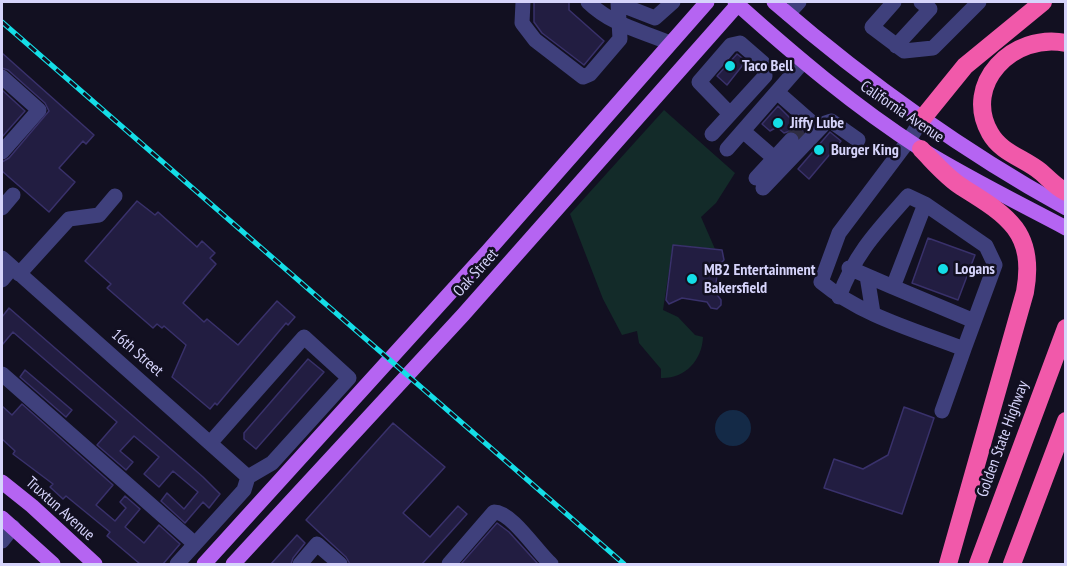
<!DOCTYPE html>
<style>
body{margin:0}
#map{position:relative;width:1067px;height:566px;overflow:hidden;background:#121021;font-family:"PT Sans Narrow",sans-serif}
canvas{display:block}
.frame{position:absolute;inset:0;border:3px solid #d6d4fb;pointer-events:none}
</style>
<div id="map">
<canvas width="1067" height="566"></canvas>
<div class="frame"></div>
</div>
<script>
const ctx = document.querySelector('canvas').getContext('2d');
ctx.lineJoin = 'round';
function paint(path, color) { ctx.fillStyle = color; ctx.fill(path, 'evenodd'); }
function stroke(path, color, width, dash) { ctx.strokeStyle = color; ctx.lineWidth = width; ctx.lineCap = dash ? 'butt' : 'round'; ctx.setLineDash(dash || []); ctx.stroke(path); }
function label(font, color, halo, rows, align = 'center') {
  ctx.font = font + ' "PT Sans Narrow",sans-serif'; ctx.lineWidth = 5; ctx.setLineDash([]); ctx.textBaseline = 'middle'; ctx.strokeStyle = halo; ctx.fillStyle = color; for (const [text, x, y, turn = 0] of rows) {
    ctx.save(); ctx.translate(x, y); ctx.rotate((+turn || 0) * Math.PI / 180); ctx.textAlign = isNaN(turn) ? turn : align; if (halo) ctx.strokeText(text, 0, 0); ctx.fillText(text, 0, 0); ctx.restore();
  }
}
paint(new Path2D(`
 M664,110L735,173L716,203L701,217L715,249L673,245L663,310L678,317L695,335L703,337C702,361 684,379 661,378V369L639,343L637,331L622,335L603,299L570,214Z`), '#132b29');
paint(new Path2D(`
 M715 428a18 18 0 1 1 36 0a18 18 0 1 1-36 0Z`), '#142a47');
const building = new Path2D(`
 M534,2H569V10L604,41L584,65L542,33L534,22Z
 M2,53L94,135L86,144L83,141L59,168L75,182L49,212L2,171V162L9,158L49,111L45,103L8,70L2,68Z
 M737,54L746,61L727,85L717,76Z
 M2,90L25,111L2,137Z
 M778,106L803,131L799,136L793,130L784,133L777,127L770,131L762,124Z
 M830,132L841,141L809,179L798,169Z
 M137,201L155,215L158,212L197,247L202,241L215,253L210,258L216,264L183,303L204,322L207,319L238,345L277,301L295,317L288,325L286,323L217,405L215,403L210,409L172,377L186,345L164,326L162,328L157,324L153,328L107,288L111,284L85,261Z
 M928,238L975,255L958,300L912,283Z
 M673,245L722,250L724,260L718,266L715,292L721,300V305L717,309L711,308L707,302L682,298L669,304L666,300Z
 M9,308L203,477L220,494L209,508L203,502L185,523L161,501L167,493L184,509L198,492L173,471L159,487L144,474L159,457L134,436L120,451L133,462L126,470L97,445L117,422L13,332L2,345V317Z
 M308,359L324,372L256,449L244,439V433Z
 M25,370L72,410L66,417L20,377Z
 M22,404L113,485L96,505L115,521L126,508L120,502L125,496L140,509L125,527L144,543L159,525L180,544L163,564H140L107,536L110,532L66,496L63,499L50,487L53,484L13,454L15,451L2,439V406L12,415Z
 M904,407L934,418L902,514L824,488L834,459L863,469L888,455Z
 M393,423L445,467L403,513L430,537L458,506L467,514L422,564H350L346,557L306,520Z
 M497,523L509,532L538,564H461Z
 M297,535L305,543L293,558L291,564H271Z`);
paint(building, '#221d41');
stroke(building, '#39316b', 1.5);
stroke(new Path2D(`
 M791,140L800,129`), '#2f2d42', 15, [15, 8]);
stroke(new Path2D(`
 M523,2L522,23L535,40L583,77L590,74L620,39L618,2
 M588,2C612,25 639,30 670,43
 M894,2L872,27L904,51L933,48L979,2
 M619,4L655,18L673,2
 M788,14L799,2
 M896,46L930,9L921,2
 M2,77L39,110L2,152
 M777,92L810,121
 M743,131L774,158
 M712,134L765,76L763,63L740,43L731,45L699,82L730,114
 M727,149L803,62
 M756,178L791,140
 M763,188L825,123L831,121L858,140
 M2,208L13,195
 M2,258L248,477
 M849,268L893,287L925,204
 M19,274L69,219L99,215L115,196
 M867,276L873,313
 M2,280L12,268
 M893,287L974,321
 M839,297C855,253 878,230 908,196L925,204L986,246L995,265L964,349C915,330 862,316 821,282L839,233L909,140L922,119
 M2,374L195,544
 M942,411L964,349
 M2,541L13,527
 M177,564L244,490L248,477L272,463L349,378L304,337L211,442
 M300,564L317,544L340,564
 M449,564L494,512C512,512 537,552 551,564`), '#3f407c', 15);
stroke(new Path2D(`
 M735,2C794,55 854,106 921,149C968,178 1017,202 1066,228
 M774,2C864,80 961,150 1066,208
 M2,482L32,506L95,564
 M2,518L53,564
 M204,564L488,251L707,2
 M233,564L463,315L740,2`), '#b564f2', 15);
stroke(new Path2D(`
 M1066,43C1013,32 962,84 990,133C1001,153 1024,158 1041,172C1049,179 1056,187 1066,192
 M922,119L965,66L1043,2
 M921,149C934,162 946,177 962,187C1007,215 1036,232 1025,292L948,564
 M978,564L1066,328
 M1012,564L1066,421`), '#f159aa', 18);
const rail = new Path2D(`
 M2,22L624,564`);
stroke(rail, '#14dee7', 5);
stroke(rail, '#121021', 3, [9]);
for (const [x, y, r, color] of [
 [730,66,6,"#14dee7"],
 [778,123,6,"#14dee7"],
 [819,150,6,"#14dee7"],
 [943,269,6,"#14dee7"],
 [692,279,6,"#14dee7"]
]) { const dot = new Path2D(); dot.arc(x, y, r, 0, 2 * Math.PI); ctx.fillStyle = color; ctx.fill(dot); stroke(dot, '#121021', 2); }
label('bold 16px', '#d6d4fb', '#121021', [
 ["Taco Bell",742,66],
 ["Jiffy Lube",790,123],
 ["Burger King",831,150],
 ["Logans",955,269],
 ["MB2 Entertainment",704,270],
 ["Bakersfield",704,288]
], 'left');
label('16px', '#d6d4fb', '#121021', [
 ["California Avenue",902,112,34],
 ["Oak Street",476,273,-48],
 ["16th Street",137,353,41],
 ["Golden State Highway",1003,439,-70],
 ["Truxtun Avenue",60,509,42]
]);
</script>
